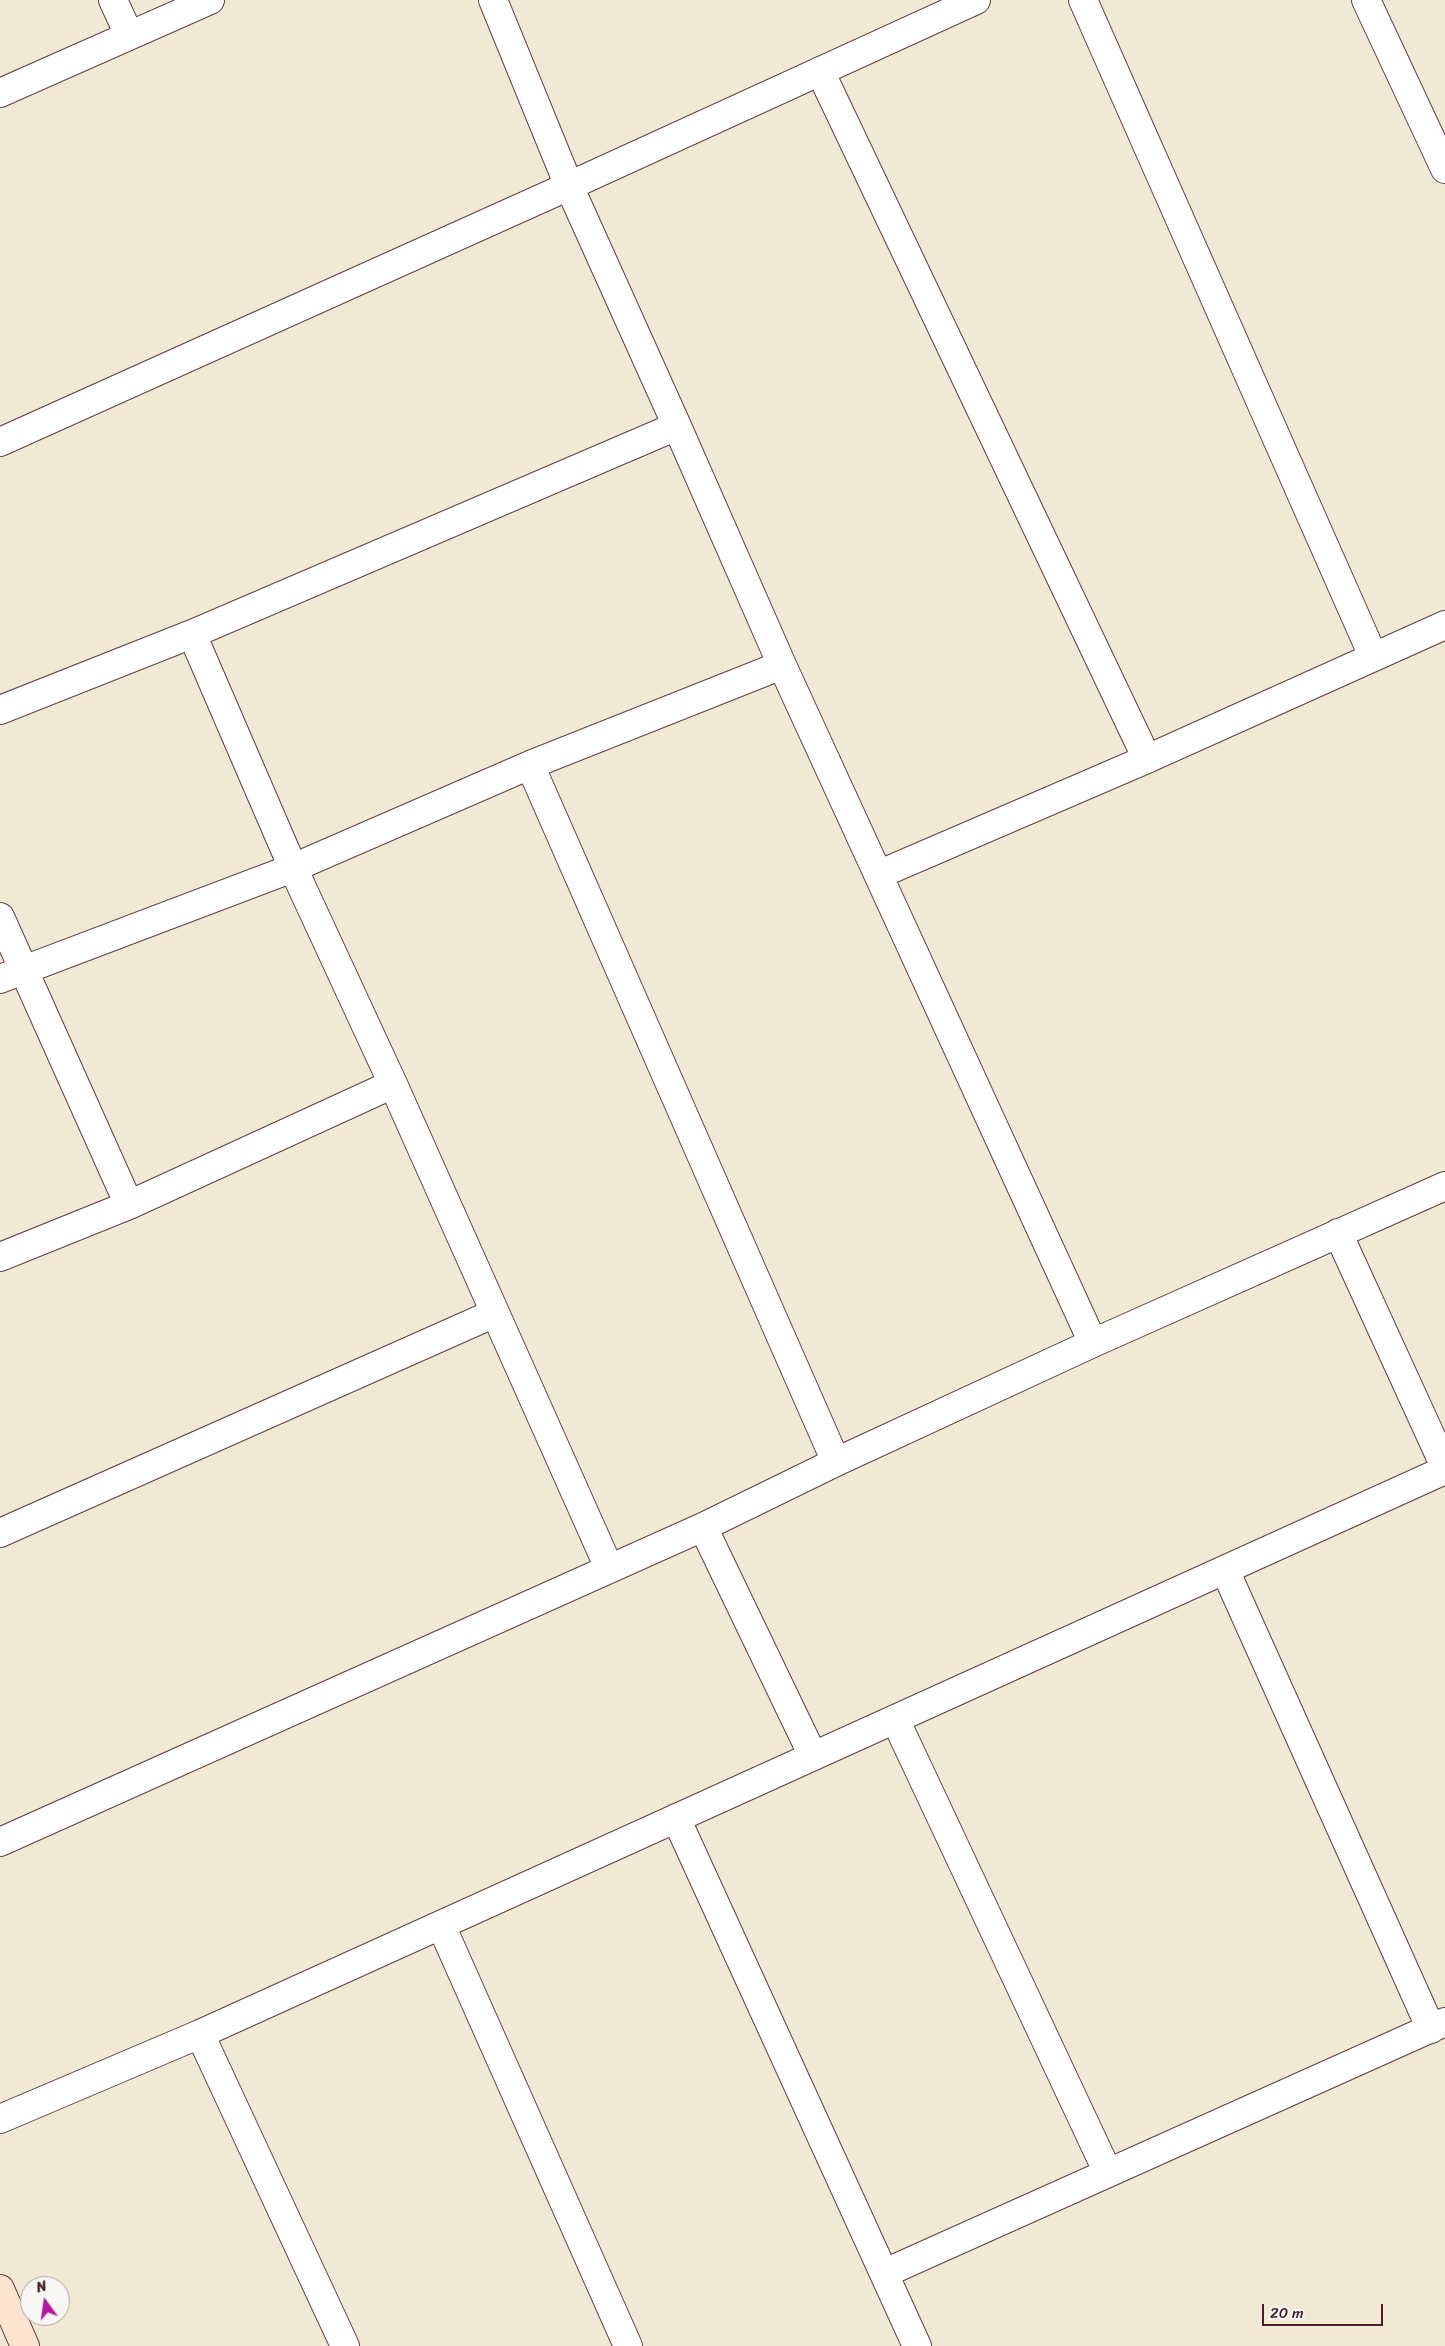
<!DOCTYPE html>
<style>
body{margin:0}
#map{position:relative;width:1445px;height:2346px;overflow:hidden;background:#f0ead5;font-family:Sriracha,sans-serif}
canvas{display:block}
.north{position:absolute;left:20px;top:2276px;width:50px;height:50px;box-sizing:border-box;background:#f6f6f2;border:1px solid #b1a0a2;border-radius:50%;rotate:346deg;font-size:14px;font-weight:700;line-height:20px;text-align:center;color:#4a1f2b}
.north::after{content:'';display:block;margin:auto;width:18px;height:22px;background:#b5179e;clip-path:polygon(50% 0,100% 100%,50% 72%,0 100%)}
.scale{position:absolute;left:1262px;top:2304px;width:121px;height:22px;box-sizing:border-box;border:2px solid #4a1f2b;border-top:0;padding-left:6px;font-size:15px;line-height:18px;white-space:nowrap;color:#4a1f2b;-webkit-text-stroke:4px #f6f6f2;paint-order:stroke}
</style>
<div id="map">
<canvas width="1445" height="2346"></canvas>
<div class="north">N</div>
<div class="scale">20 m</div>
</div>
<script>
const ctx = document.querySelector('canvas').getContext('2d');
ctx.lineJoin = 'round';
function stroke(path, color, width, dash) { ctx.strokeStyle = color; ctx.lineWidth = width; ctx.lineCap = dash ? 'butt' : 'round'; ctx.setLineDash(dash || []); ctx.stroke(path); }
const street = new Path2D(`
 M113,0L129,35
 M493,0L569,186L677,426L782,665L1093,1343
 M1083,0L1373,656
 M1366,0L1445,169
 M820,71L1147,759
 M0,93L210,0
 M0,442L569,186L976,0
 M192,634L293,868L393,1084L609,1568
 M0,710L192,634L677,426
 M530,765L836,1462
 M880,874L1147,759L1445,625
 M0,917L129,1205
 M0,979L293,868L530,765L782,665
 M1338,1233L1445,1467
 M0,1257L129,1205L393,1084
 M703,1527L813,1756
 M0,1533L495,1313
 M1225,1570L1431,2029
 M895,1719L1108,2173
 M676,1818L917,2346
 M0,1842L703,1527L836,1462L1093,1343L1445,1186
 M441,1925L628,2346
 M200,2034L345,2346
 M0,2119L200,2034L1445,1470
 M885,2273L1445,2022`);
const secondary = new Path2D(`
 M0,2289L25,2346`);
stroke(street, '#633d44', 30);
stroke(secondary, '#633d44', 30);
stroke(street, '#fff', 28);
stroke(secondary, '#fde4d1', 28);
</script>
